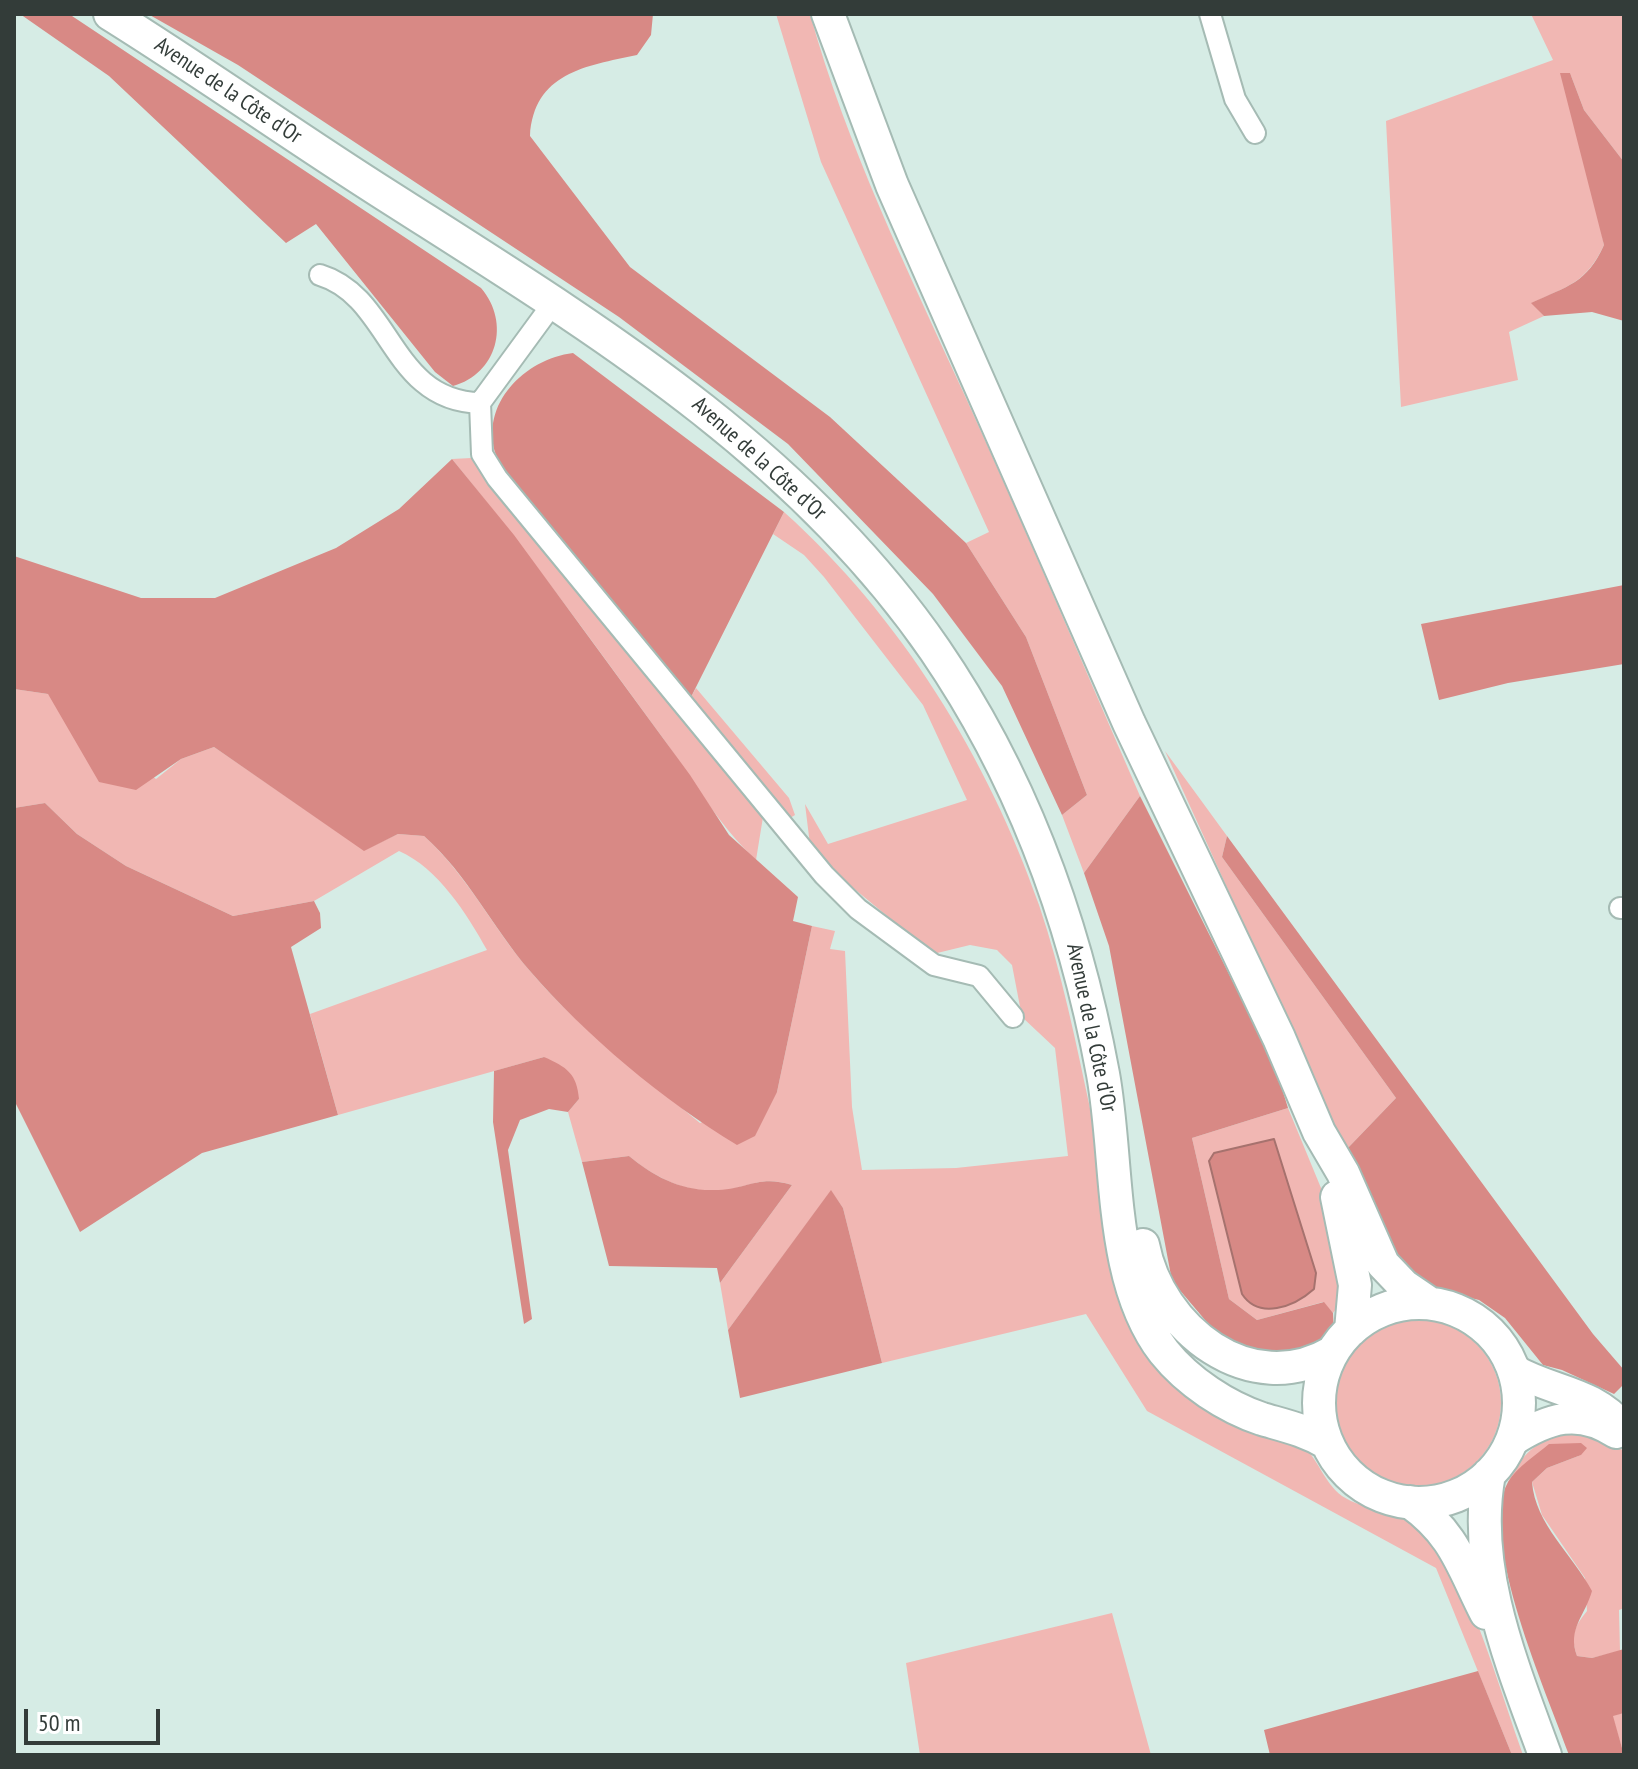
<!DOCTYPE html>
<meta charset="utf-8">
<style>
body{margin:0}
#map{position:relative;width:1638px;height:1769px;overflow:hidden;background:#d6ece5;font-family:"PT Sans Narrow",sans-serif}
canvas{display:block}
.frame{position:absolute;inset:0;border:16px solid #333c39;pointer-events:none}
.scale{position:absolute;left:24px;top:1709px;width:136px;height:36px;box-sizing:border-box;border:4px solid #333c39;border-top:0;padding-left:10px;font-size:24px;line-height:28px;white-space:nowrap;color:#333c39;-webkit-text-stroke:6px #fff;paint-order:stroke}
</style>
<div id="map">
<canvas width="1638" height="1769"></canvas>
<div class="frame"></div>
<div class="scale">50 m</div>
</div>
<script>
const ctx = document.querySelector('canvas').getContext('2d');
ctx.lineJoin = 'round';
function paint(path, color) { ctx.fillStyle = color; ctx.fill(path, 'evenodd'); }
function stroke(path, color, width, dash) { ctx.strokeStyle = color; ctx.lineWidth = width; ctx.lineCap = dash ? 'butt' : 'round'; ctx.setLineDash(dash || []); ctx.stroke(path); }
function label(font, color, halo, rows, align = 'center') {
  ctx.font = font + ' "PT Sans Narrow",sans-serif'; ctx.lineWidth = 8; ctx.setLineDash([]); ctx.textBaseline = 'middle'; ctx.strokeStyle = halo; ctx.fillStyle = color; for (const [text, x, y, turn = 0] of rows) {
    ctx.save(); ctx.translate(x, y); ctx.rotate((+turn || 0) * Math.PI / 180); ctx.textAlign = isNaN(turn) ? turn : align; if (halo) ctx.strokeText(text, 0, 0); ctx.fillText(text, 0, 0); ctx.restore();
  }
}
paint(new Path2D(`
 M776,14H810C847,147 908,271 965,396C1025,528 1082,662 1140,796L1084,873L1062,815L1087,795L1026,637L966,543L989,532L821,162Z
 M1531,14H1624V162L1584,110L1570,73L1604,245C1586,283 1568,286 1532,303L1544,316L1509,332L1518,380L1401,407L1386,121L1553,60Z
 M471,458L763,817L756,860C716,823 690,774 657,730C590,638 524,547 452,459Z
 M784,512C900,616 988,758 1039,905C1062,973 1076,1043 1091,1113C1105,1181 1105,1276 1135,1337C1165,1397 1250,1405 1300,1443C1318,1457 1323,1482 1342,1496C1364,1511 1401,1509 1419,1528C1432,1542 1449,1559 1457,1576C1484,1632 1502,1696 1523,1755H1512L1436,1568L1147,1411L1086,1314L882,1363L843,1208L831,1191L728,1330L720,1283L792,1185C759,1174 746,1190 714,1191C681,1191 653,1176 629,1156L582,1162L568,1112L579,1099L544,1057L338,1115L310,1014L487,950C467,914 438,868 399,851L314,901L233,916L126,866L77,834L45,803L14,808V689L48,694L156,779L181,759L214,747L364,850L398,834L424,836C468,876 492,927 530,971C579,1029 642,1075 700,1123L777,1092L812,926L835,931L830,949L845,951L852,1107L862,1170L956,1168L1068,1156L1055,1048L1022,1017L1012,965L997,950L970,945L933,954L811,853L805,804L828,844L967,800L923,705L824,577L804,555L773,534Z
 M696,688L789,798L795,815L790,818L690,699Z
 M1165,751L1227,836L1222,857L1396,1098L1346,1150Z
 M1288,1108L1321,1188L1337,1260L1341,1302L1333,1313L1323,1302L1257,1320L1229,1299L1192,1138Z
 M1335 1403a83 83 0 1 1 166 0a83 83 0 1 1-166 0Z
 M1575,1429L1618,1446L1624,1452V1608L1619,1610L1620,1651L1592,1658L1577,1656C1570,1636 1574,1627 1587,1611L1585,1578L1542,1515L1532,1482L1547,1468L1581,1455L1523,1466L1508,1482C1526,1447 1539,1441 1575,1429Z
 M1112,1613L1151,1755H920L906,1663Z
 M1624,1713V1755L1612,1715Z`), '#f1b7b3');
paint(new Path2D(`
 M20,14H69L481,288C511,323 497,374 453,386L435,372L316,224L286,243L109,76Z
 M148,14H653L651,35L637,55C585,66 534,73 530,136L630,267L830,417L966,543L1026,637L1087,795L1062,815L1002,686L933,594L788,444L619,317L238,65Z
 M1560,73H1570L1584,110L1624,162V321L1592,312L1544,316L1531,303C1568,286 1587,283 1604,245Z
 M573,353L784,512L690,699C646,645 601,592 557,539C537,514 506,485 496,455C479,404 525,359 573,353Z
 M452,459L514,535L690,775L729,835L798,897L793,921L812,926L777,1092L755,1136L737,1145C664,1101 585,1035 530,971C492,927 468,875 424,836L398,834L364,851L214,747L181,759L136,790L99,782L48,694L14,689V556L141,598H215L336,548L399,509Z
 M1624,585V664L1508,683L1439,700L1421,624Z
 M1140,796L1275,1066L1288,1108L1192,1138L1229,1299L1257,1320L1324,1302L1333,1313L1334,1333L1304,1349L1266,1356L1241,1346L1211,1327L1172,1281L1109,946L1084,873Z
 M45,803L77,834L126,866L233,916L314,901L320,913L321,928L291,947L338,1115L202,1153L80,1232L14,1100V808Z
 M1227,836L1593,1334L1624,1370V1384L1614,1394L1562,1370L1543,1365L1505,1318L1479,1300L1434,1289L1410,1273L1391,1251L1346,1150L1396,1098L1222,857Z
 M544,1057C567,1067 577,1074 579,1099L568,1112L549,1109L520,1120L508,1150L532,1319L524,1324L493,1122L494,1071Z
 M629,1156C653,1176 681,1191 714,1190C747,1190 758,1174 792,1185L720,1283L717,1268L609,1266L582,1162Z
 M831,1190L843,1208L882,1363L740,1398L728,1330Z
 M1581,1443L1587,1448L1581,1455L1547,1468L1532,1482C1535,1524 1573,1555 1592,1591C1585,1616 1567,1629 1577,1656L1592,1658L1624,1649V1713L1613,1716L1624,1755H1569C1548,1695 1477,1538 1508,1482C1517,1467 1536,1455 1549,1444Z
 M1478,1671L1512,1755H1270L1264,1730Z`), '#d88985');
const water = new Path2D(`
 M1274,1139L1316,1273L1314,1289C1294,1307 1259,1320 1242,1294L1209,1161L1214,1153Z`);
paint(water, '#d78985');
stroke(water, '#a6726e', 2);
const street = new Path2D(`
 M1210,14L1235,99L1255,133
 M320,275C392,297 390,401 480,403L482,454L497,478L824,875L858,909L934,965L979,976L1013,1017
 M480,403L554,302
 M1620,908H1624`);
const secondary = new Path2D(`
 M1514,1370C1555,1393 1591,1390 1624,1428
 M1512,1441C1548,1418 1578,1408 1616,1433`);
const primary = new Path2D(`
 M110,14C203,72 293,136 386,195C588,324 796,448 935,650C1022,777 1075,923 1103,1074C1119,1161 1108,1280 1164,1352C1188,1382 1226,1407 1262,1419C1286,1426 1305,1430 1327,1443
 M828,14L892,185L1129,723L1279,1038L1319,1132L1343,1173L1383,1264L1404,1286L1429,1303
 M1337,1197L1355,1285L1351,1330
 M1143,1245C1159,1329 1250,1401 1333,1352
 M1319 1403a100 100 0 1 1 200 0a100 100 0 1 1-200 0Z
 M1489,1474C1471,1569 1513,1667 1545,1755
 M1410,1502C1455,1534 1462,1566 1486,1613`);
stroke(street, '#a5bbb4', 24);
stroke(secondary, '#a5bbb4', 34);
stroke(primary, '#a5bbb4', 36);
stroke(street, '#fff', 20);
stroke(secondary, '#fff', 30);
stroke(primary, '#fff', 32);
label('22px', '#333c39', '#fff', [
 ["Avenue de la Côte d'Or",228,91,34],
 ["Avenue de la Côte d'Or",759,459,42],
 ["Avenue de la Côte d'Or",1091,1028,78]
]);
</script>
